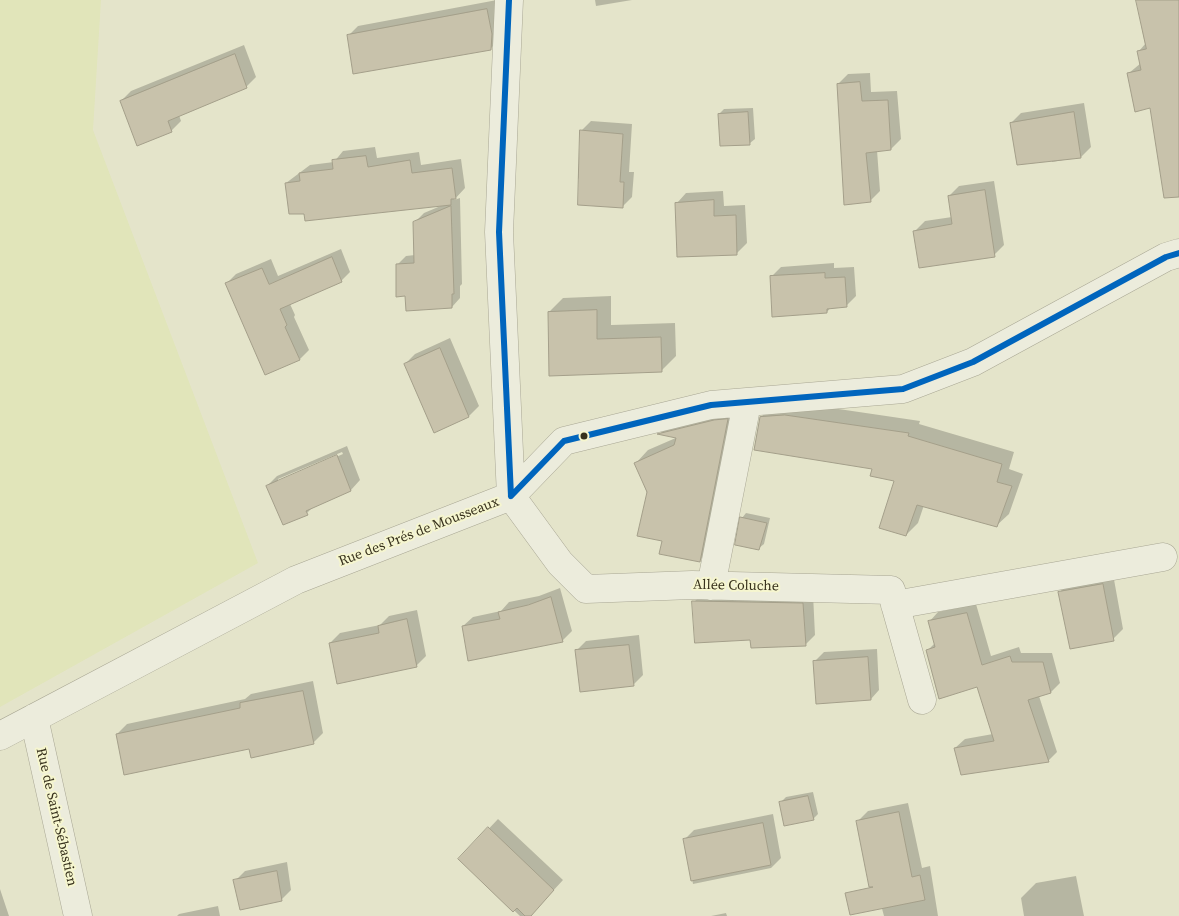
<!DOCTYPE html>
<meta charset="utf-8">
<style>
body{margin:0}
canvas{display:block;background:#e4e4ca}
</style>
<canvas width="1179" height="916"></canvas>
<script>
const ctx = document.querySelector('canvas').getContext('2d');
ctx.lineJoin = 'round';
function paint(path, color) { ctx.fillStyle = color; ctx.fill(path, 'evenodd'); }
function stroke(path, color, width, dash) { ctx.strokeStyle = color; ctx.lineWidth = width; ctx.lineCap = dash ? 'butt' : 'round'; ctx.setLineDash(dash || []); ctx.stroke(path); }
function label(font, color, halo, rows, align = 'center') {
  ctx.font = font + ' "Source Serif 4",serif'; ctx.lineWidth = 4; ctx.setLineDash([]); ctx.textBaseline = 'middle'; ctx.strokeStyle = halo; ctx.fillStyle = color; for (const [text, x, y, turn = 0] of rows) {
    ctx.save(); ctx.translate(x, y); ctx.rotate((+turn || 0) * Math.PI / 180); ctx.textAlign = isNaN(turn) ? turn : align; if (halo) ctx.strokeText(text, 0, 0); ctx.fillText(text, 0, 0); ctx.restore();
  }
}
paint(new Path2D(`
 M0,0H101L93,130L258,563L0,707Z`), '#e1e5ba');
paint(new Path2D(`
 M497,0L501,38L491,48L348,36L358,26Z
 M595,0H632L596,6Z
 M1137,0H1179V147L1129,73L1141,63L1139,51L1146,43Z
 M244,45L256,77L246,87L179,115L181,121L171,131L121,101L131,91Z
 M870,73L871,92L897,91L901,139L891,149L877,150L880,191L870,201L838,84L848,74Z
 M1084,103L1091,147L1081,157L1052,162V159L1011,123L1021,113Z
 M753,108L755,139L750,143L721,145L719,114L724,109Z
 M591,121L632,124L629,172H634L632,197L622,207L578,178L581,131Z
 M375,147L377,158L419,152L421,165L461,159L465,188L454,200L460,198L462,284L460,286V298L452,307L406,295L397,265L406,256L415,255V222L424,213L443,205L305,212L286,183L310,165L334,162L343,151Z
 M994,181L1004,245L994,255L915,231L925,221L952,217L949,196L959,186Z
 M723,191L724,206L745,205L747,243L737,253L677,203L686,193Z
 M341,249L350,272L341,281L290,304L295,315L294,317L309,350L300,359L227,283L236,274L271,259L278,276Z
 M834,263V268L854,267L856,296L846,306L831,307L827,312L771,277L781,267Z
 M611,296V325L675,323L676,356L661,371L550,375L549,312L563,298Z
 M450,338L479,406L469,416L434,432L405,364L415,354Z
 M798,403L920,421L919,424L1014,452L1009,469L1023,474L1009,514L996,526L924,505L918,523L906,535L896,481L873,468L761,417L774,405Z
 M740,407L712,548L699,561L664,540L636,463L648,450L678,437L660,434L671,422Z
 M347,446L360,480L351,490L315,505L307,513L267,486L277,476ZM342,452L343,454L278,482V479Z
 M746,513L770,518L764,544L759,548L742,518Z
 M1113,574L1123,629L1113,639L1060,592L1069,582Z
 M560,588L572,631L562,641L463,626L473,617L501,611L509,602L539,596Z
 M704,592L813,594L815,635L805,645L694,602Z
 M976,604L991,656L1019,647L1021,653H1052L1060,683L1051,692L1039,696L1057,752L1048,761L955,748L965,739L993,734L978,686L928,650L935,643L929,622L938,612Z
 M417,610L426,656L416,666L330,643L340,633L380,625L389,616Z
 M639,635L643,675L633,685L576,651L586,641Z
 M877,649L879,690L871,699L815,661L824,652Z
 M313,681L323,733L313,743L250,748L117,734L127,724L245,699L251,694Z
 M813,792L818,814L813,819L781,802L786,797Z
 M908,803L922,868L930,866L938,916H884L858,821L868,811Z
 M773,814L781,858L771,868L693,884L684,840L694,830Z
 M498,819L563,880L530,916H520L460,859Z
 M287,862L291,890L281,900L235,881L245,871Z
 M1076,876L1084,916H1024L1021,898L1036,883Z
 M0,889L9,916H0Z
 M218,906L220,916H177L179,914Z
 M726,913L727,916H711Z`), '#0003');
const building = new Path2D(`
 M1136,0H1179V197L1164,198L1150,108L1135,112L1127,73L1141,70L1137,51L1146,49Z
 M487,9L492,34L491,50L353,74L347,35Z
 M235,54L247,88L168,121L172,132L137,146L120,101Z
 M860,82L862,101L888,100L891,150L866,153L871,202L844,205L837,84Z
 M748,112L750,145L720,146L718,114Z
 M1074,112L1081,158L1017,165L1010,123Z
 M580,130L623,134L620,182H624L623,208L578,205Z
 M366,156L368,167L410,160L412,173L452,168L456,199H451V205L305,221L304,214H289L285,183L300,181L299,173L333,169L332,160Z
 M985,190L995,257L919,268L913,231L952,224L948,196Z
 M714,200V216L736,215L737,255L677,257L675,203Z
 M451,206L454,294H452V308L406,311L405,296L396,297V264L414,263L413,222Z
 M332,257L342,282L280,309L287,325L285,327L300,360L265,375L225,283L262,268L269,284Z
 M825,273V278L845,277L847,307L827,309V313L772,317L770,276Z
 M597,310V339L661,337L662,372L549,376L548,312Z
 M440,348L469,417L434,433L404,364Z
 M785,415L909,433L908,436L1002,464L997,482L1012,486L997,527L917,505L906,536L879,528L894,481L870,476L872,469L754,450L760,417Z
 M728,419L700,562L659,554L662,541L637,536L647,492L634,463L674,445L676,438L657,434L714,420Z
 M337,455L351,491L306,511L308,515L283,525L266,486Z
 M740,517L767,523L759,550L735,545Z
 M1103,584L1114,641L1070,649L1058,592Z
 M551,597L563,642L468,661L462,626L500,619L498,612L528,605Z
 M692,601L803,603L806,646L751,648L750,640L695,643Z
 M967,613L982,665L1010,656L1012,662H1043L1051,693L1028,700L1049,762L961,775L954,748L994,741L977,687L939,699L926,650L935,647L928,621Z
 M407,619L417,667L337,684L329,643L379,633L378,626Z
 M629,645L634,686L580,692L575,650Z
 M868,657L871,700L816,704L813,661Z
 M303,691L314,744L251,758L249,749L124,775L116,734L240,708V703Z
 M808,796L814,820L784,826L779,802Z
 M899,812L912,877L920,875L925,900L850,915L845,893L873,887H869L856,821Z
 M763,823L771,865L691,881L683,839Z
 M488,827L554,890L531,916H525L517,908L513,912L458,859Z
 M277,871L282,901L240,910L233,880Z`);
paint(building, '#c8c2ab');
stroke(building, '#a49f8a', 1);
const minor = new Path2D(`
 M509,0L499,232L511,496
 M511,496L560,563L586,589L692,585L891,590L922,700
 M711,586L747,403
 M895,605L1163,557
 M34,718L78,916
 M0,736L296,580L511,496L564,441L711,405L903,389L973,362L1166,257L1179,253`);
stroke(minor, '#a9a794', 29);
stroke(minor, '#ececdc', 28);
stroke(new Path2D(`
 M509,0L499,232L511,496
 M511,496L564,441L711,405L903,389L973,362L1166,257L1179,253`), '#0065bd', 6);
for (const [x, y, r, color] of [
 [584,436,4.5,"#37311c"]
]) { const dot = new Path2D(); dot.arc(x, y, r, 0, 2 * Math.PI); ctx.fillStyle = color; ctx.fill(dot); stroke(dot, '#f6f6cf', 2); }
label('14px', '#37311c', '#f6f6cf', [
 ["Rue des Prés de Mousseaux",419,532,-21],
 ["Allée Coluche",736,586,1],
 ["Rue de Saint-Sébastien",56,817,77]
]);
</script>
